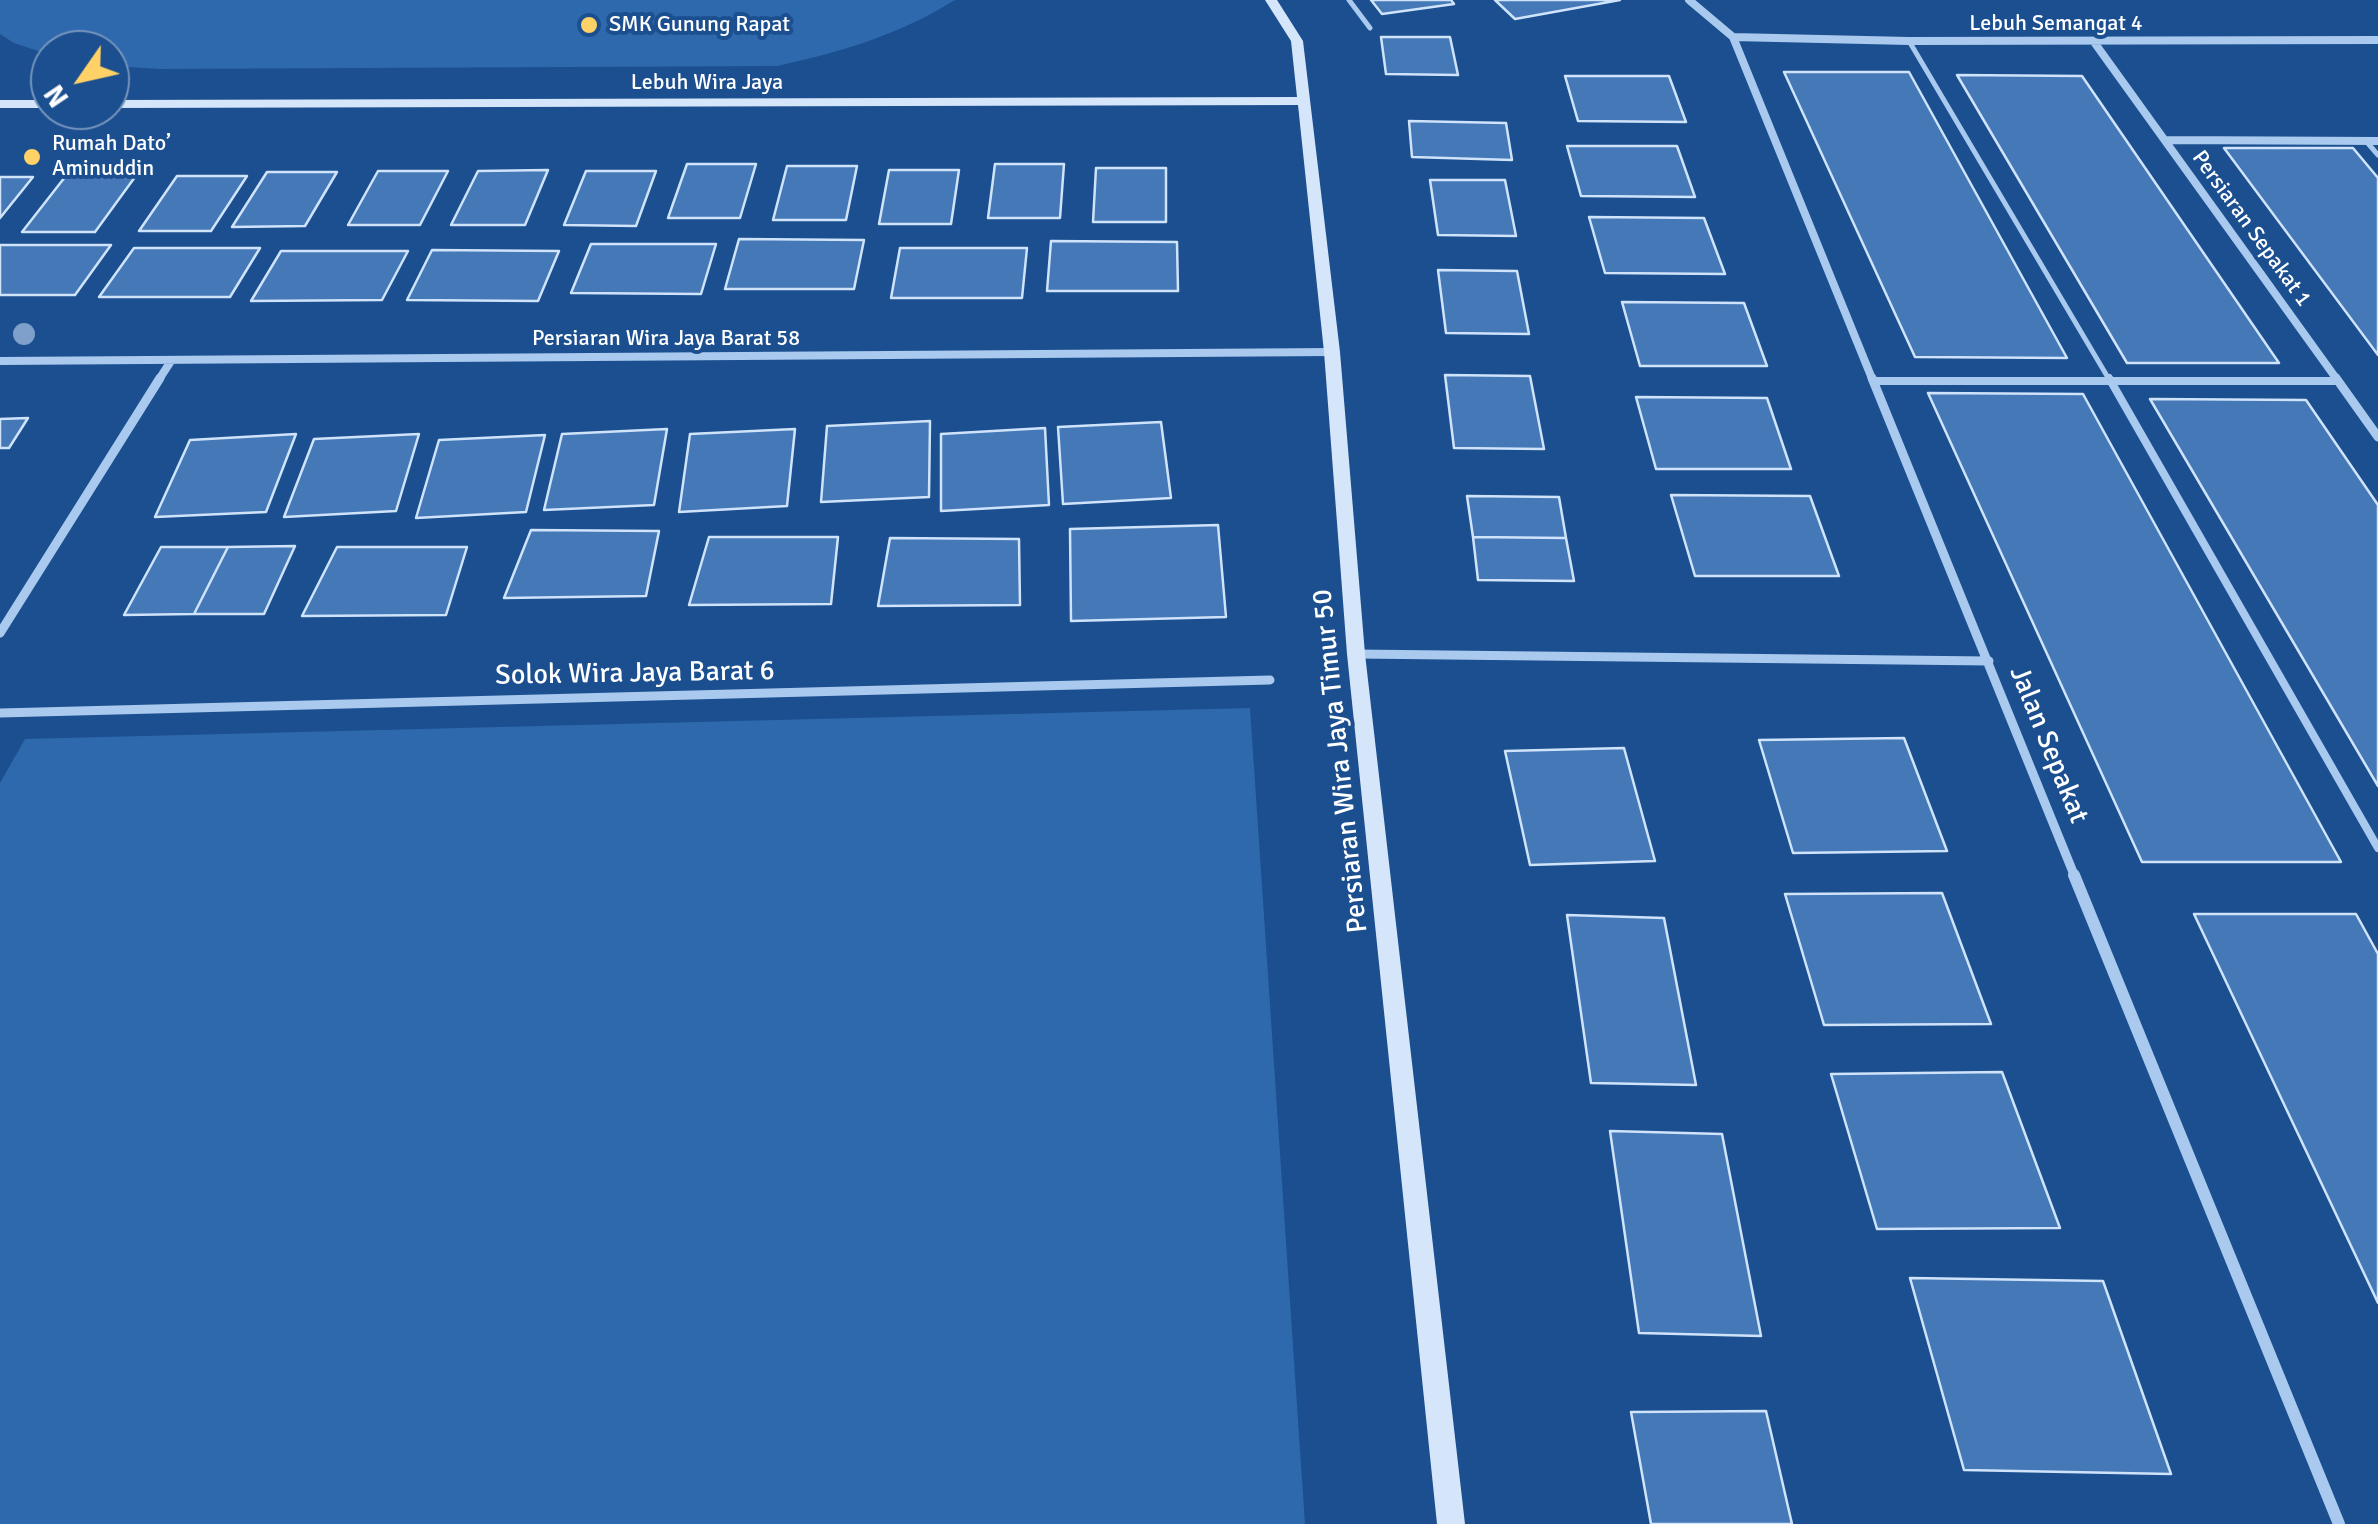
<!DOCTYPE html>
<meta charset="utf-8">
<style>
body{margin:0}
#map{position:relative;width:2378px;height:1524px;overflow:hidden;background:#1b4f8f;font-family:Signika,sans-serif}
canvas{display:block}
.north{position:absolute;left:30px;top:30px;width:100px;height:100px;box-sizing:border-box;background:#1b4f8f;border:2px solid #7695bc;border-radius:50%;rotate:236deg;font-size:28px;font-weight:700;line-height:40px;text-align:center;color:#fff}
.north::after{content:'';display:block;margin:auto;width:35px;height:45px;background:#ffd166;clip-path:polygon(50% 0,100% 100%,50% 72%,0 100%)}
</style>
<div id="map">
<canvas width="2378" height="1524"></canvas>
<div class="north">N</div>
</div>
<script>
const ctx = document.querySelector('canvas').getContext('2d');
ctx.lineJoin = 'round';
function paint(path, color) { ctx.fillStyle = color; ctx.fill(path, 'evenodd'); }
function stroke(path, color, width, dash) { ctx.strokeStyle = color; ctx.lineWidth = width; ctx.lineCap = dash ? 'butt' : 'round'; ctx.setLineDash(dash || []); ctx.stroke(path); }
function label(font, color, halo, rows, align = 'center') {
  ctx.font = font + ' Signika,sans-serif'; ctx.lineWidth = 8; ctx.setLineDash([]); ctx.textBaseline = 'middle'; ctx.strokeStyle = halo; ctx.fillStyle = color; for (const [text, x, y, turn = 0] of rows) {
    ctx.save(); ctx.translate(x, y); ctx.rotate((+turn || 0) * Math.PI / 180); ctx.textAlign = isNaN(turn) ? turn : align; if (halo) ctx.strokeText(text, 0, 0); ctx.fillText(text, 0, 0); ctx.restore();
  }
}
paint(new Path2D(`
 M0,0H955C899,35 841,52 777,66L160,69L110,66V50H50V55L14,43L0,34Z
 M1250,708L1305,1524H0V783L25,739Z`), '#2e69ad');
const building = new Path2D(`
 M1371,0H1451L1454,4L1382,14Z
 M1495,0H1620L1515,19Z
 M1381,37H1450L1458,75L1386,74Z
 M1784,72H1909L2067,358L1915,357Z
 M1957,75L2082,76L2279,363H2127Z
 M1565,76H1669L1686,122L1578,121Z
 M1409,121L1506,123L1512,160L1412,157Z
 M1567,146H1677L1695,197L1581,196Z
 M2224,148H2353L2378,178V355Z
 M687,164H756L740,218H668Z
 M995,164H1064L1060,218H988Z
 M787,166H857L846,220H773Z
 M1096,168H1166V222H1093Z
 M548,170L525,225H451L478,171Z
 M889,170H959L951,224H879Z
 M378,171H448L420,225H348Z
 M586,171H656L636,226L564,225Z
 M267,172H337L305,226L232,227Z
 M177,176H247L211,231H139Z
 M0,177H33L0,218Z
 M65,177H135L95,232H22Z
 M1430,180H1505L1516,236L1438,235Z
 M1589,217L1704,218L1725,274L1605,273Z
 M739,239L864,240L854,289H725Z
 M1051,241L1177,242L1178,291H1047Z
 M591,244H716L701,294L571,293Z
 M0,245H111L75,295H0Z
 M134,248H260L230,297H99Z
 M900,248H1027L1022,298H891Z
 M432,250L559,251L538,301L407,300Z
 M281,251H408L382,300L251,301Z
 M1438,270L1517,271L1529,334L1446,333Z
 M1622,302L1744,303L1767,366H1640Z
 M1445,375L1530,376L1544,449L1454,448Z
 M1928,393L2083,394L2341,862H2142Z
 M1636,397L1767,398L1791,469H1656Z
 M2150,399L2306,400L2378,505V786Z
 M28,418L9,448H0V419Z
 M930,421L929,497L821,502L827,426Z
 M1161,422L1171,498L1063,504L1058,427Z
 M1045,428L1049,505L941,511V434Z
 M667,429L654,505L544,510L562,434Z
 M795,429L787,506L679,512L690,434Z
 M296,434L266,512L155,517L190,440Z
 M419,434L396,511L284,517L314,439Z
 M545,435L526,512L416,518L439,440Z
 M1671,495L1810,496L1839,576H1695Z
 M1467,496L1559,497L1566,538L1473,537Z
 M1218,525L1226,617L1071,621L1070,529Z
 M531,530L659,531L646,596L504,598Z
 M709,537H838L831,604L689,605Z
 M1473,537L1566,538L1574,581L1478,580Z
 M890,538L1019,539L1020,605L878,606Z
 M295,546L264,614H194L228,547Z
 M161,547H228L194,614L124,615Z
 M337,547H467L446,615L302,616Z
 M1904,738L1947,851L1793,853L1759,740Z
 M1624,748L1655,861L1530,865L1505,751Z
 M1942,893L1991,1024L1824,1025L1785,894Z
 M2194,914H2356L2378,954V1303Z
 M1567,915L1664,918L1696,1085L1591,1083Z
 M2002,1072L2060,1228L1877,1229L1831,1074Z
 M1610,1131L1722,1134L1761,1336L1639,1333Z
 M1910,1278L2103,1281L2171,1474L1964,1470Z
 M1766,1411L1792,1524H1651L1631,1412Z`);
paint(building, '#4478b7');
stroke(building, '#cfe3fa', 2.5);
stroke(new Path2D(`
 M1349,0L1370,28
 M1909,41L2110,381
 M2366,141L2378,155`), '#a9c9ee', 5);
stroke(new Path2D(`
 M2109,378L2378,848
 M1875,381H2338`), '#a9c9ee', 8);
stroke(new Path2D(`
 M1689,0L1733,37L1873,381
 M1733,37L1909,41L2378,40
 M2094,42L2338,381
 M2166,140L2378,141
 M0,361L1332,352
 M158,381L171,361`), '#a9c9ee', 8);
stroke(new Path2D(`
 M1872,378L2075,877
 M2336,378L2378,437
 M0,633L160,378
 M1356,654L1989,661
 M0,713L1270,680`), '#a9c9ee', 9);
stroke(new Path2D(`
 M2074,875L2339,1524`), '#a9c9ee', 12);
paint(new Path2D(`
 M1265,0H1277L1303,41L1340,352L1365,654L1465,1524H1437L1347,654L1324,352L1298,105L110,108V100L1297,97L1291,41Z
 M0,100H50V108H0Z`), '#d6e6fa');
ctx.fillStyle = '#7ea0ca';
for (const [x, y] of [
 [24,334]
]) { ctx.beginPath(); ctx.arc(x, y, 11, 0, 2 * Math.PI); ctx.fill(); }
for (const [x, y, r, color] of [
 [589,25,10,"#ffd166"],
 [32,157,10,"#ffd166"]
]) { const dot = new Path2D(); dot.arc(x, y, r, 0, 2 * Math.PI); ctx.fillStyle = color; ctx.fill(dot); stroke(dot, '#1b4f8f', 4); }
label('22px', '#fff', '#1b4f8f', [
 ["Lebuh Semangat 4",2056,24],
 ["Lebuh Wira Jaya",707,83],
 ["Persiaran Sepakat 1",2251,229,54],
 ["Persiaran Wira Jaya Barat 58",666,339]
]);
label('22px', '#fff', '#1b4f8f', [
 ["SMK Gunung Rapat",609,25],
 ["Rumah Dato’",52,144],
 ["Aminuddin",52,169]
], 'left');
label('28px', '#fff', '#1b4f8f', [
 ["Solok Wira Jaya Barat 6",635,674,-1],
 ["Jalan Sepakat",2048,745,68],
 ["Persiaran Wira Jaya Timur 50",1341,761,-96]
]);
</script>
